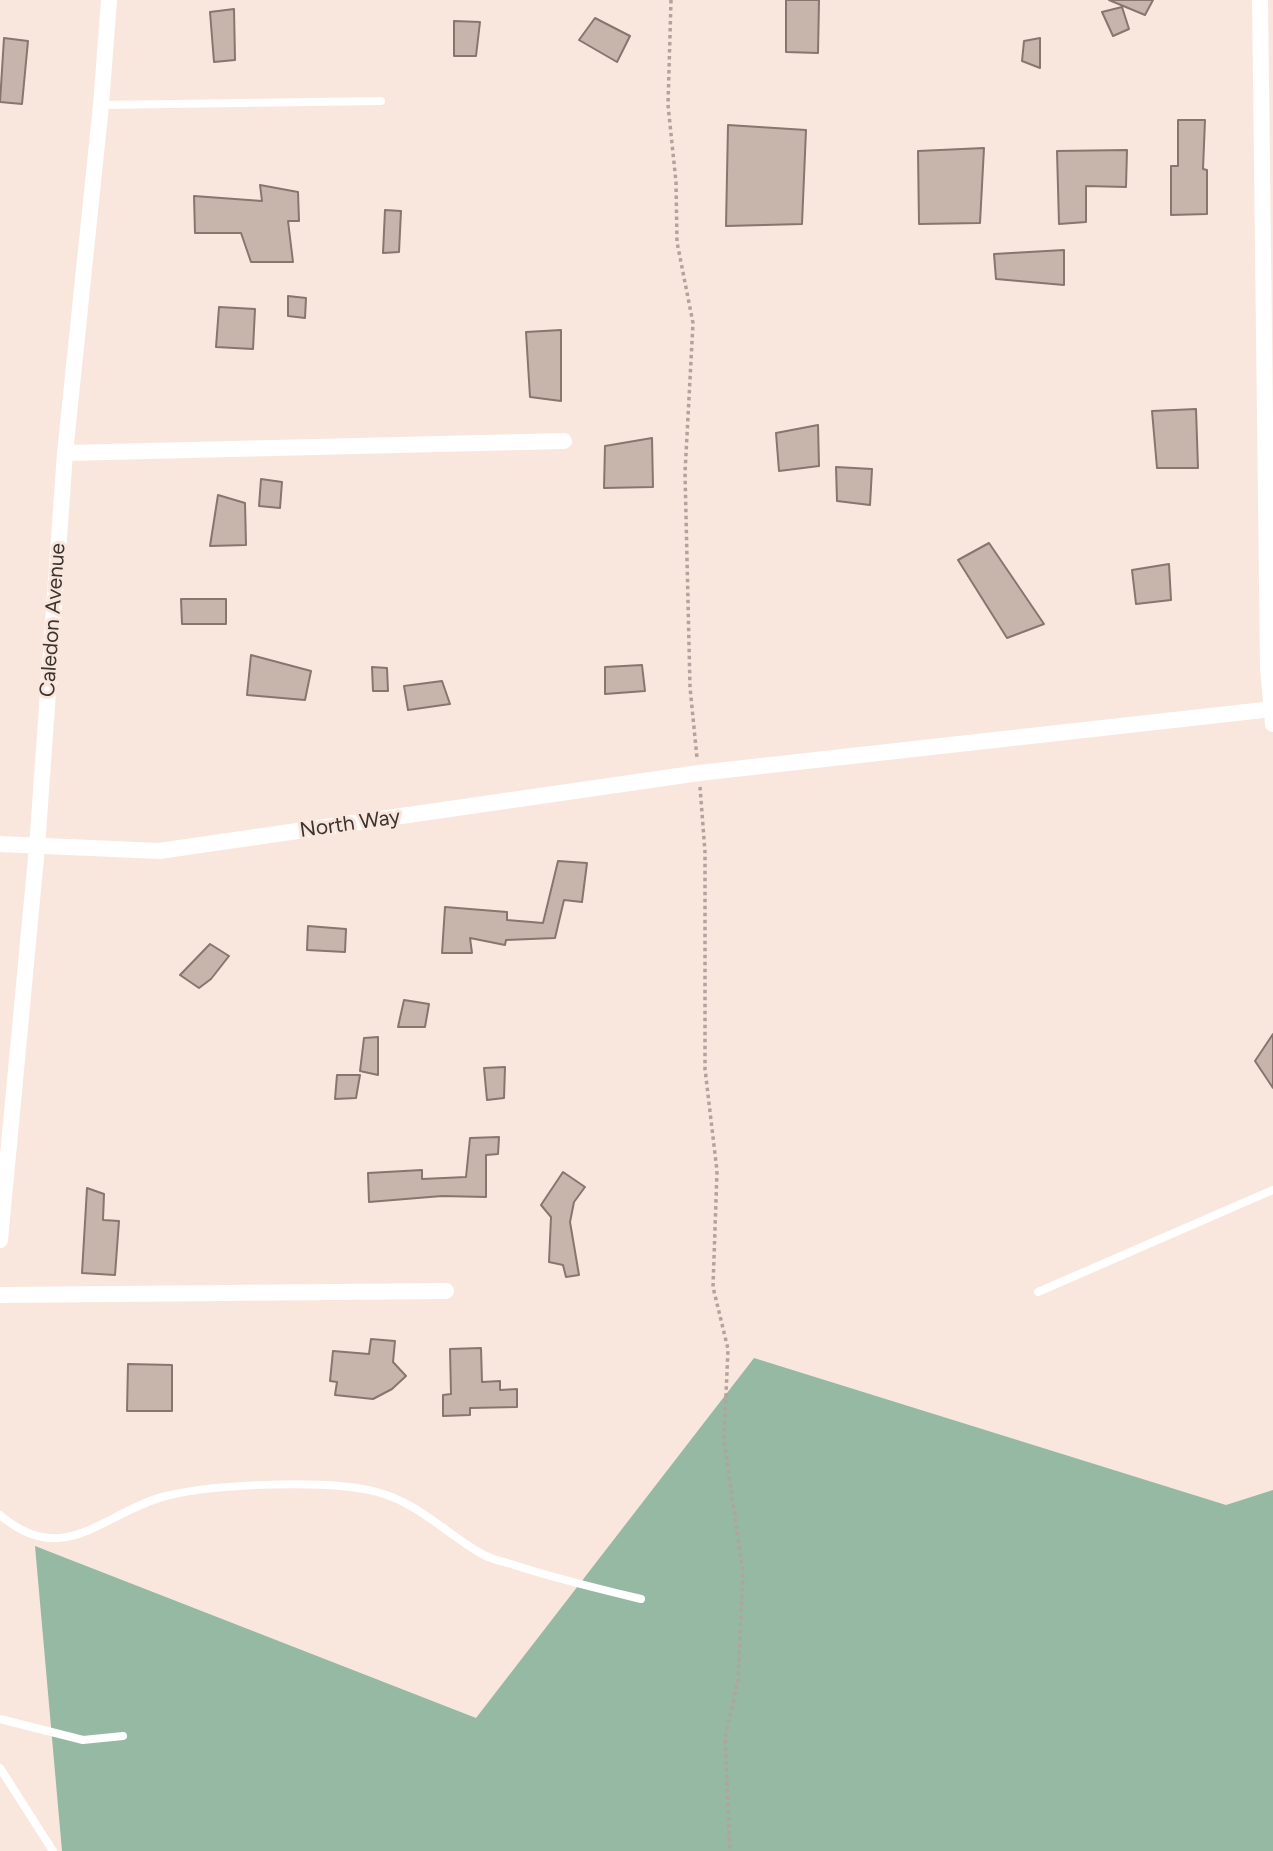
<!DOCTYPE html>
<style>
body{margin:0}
canvas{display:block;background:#f9e6dd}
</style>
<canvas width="1273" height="1851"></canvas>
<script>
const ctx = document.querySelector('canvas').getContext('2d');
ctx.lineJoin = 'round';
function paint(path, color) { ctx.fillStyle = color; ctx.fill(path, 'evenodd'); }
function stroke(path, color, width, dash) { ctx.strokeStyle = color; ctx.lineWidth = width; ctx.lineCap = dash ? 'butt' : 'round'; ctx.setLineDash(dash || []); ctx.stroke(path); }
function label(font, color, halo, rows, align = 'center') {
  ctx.font = font + ' Figtree,sans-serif'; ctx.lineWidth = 6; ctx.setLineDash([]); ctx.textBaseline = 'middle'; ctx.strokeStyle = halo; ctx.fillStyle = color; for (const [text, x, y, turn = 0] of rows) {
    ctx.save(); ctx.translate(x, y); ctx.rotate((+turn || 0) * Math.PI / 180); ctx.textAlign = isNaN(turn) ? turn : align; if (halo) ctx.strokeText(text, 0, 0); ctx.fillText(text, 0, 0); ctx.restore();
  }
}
paint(new Path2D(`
 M754,1358L1226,1505L1273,1490V1851H62L35,1546L476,1718Z`), '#95b9a2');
const building = new Path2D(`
 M786,0H819L818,53L786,52Z
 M1109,0H1153L1145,15Z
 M1122,7L1129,29L1113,36L1102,12Z
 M234,9L235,60L214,62L210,12Z
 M595,18L630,36L617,62L579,40Z
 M454,21L480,22L476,56H454Z
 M4,38L28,41L22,104L0,102Z
 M1040,38V68L1022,61L1024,41Z
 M1178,120H1205L1203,169L1207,170V214L1171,215V166H1178Z
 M728,125L806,130L802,224L726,226Z
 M984,148L980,223L919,224L918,151Z
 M1127,150L1126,187L1086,186V222L1059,224L1057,151Z
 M260,185L298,192L299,221H288L293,262H251L241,233H195L194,196L262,201Z
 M385,210L401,211L399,252L383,253Z
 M1064,250V285L996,279L994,254Z
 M288,296L306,298L305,318L288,316Z
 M219,307L255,309L253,349L216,347Z
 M561,330V401L530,397L526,332Z
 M1196,409L1198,468H1157L1152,411Z
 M818,425L819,466L779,471L776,433Z
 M652,438L653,487L604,488L605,446Z
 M836,467L872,469L870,505L837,501Z
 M261,479L282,482L280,508L259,506Z
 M218,495L245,503L246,545L210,546Z
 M989,543L1044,624L1007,638L958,560Z
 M1169,564L1171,600L1136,604L1132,570Z
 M181,599H226V624H182Z
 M251,655L311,671L305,700L247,695Z
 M642,665L645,691L605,694V667Z
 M372,667L387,668L388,691H373Z
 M442,681L450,704L408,710L404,686Z
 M558,861L587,863L582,902L564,900L555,938L506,940L505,945L470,938L472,953H442L445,907L507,912V920L543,923Z
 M308,926L346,929L345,952L307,950Z
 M210,944L229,956L211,979L199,988L180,975Z
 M404,1000L429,1004L425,1027H398Z
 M1273,1034V1088L1255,1061Z
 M378,1037V1075L360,1071L364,1038Z
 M505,1067L504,1098L487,1100L484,1068Z
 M337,1075H360L356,1098L335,1099Z
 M499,1137L498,1154L486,1155V1197L442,1196L369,1202L368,1173L422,1170V1179L466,1177L470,1138Z
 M563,1172L585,1187L574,1202L570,1222L579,1275L566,1277L563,1265L549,1262L551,1217L541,1205Z
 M87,1188L104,1194L103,1220L119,1221L115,1275L82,1273Z
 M371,1339L395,1341L393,1362L406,1376L392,1389L373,1399L335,1395L337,1382L330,1381L333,1351L369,1354Z
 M481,1348L482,1382L500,1381V1390L517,1389V1407L470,1408V1415L443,1416V1395L451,1394L450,1349Z
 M128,1364L172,1365V1411H127Z`);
paint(building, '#c7b5ac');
stroke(building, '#87766e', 2);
stroke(new Path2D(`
 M671,0L668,105L676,182L677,242L693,323L685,473L690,687L697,758
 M700,787L705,852V1069L717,1171L713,1287L728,1349L724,1440L743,1573L738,1681L725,1737L730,1851`), '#b2a39c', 3.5, [3.5, 3.5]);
stroke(new Path2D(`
 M101,105L381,101
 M1038,1292L1273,1190
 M0,1515C65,1570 103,1512 166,1496C214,1484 329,1479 377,1492C417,1502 448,1535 482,1554C492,1560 506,1562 517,1566C558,1579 599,1589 641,1599
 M0,1719L83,1740L123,1736
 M0,1768L53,1851`), '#fff', 8);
stroke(new Path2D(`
 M1260,0L1268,668L1273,724
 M65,453L564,441
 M0,844L159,851L699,773L1273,709
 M0,1240L37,847L65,453L101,105L109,0
 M0,1295L446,1291`), '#fff', 16);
label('21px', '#3a332f', '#f9e6dd', [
 ["Caledon Avenue",53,620,-86],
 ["North Way",350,824,-8]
]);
</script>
